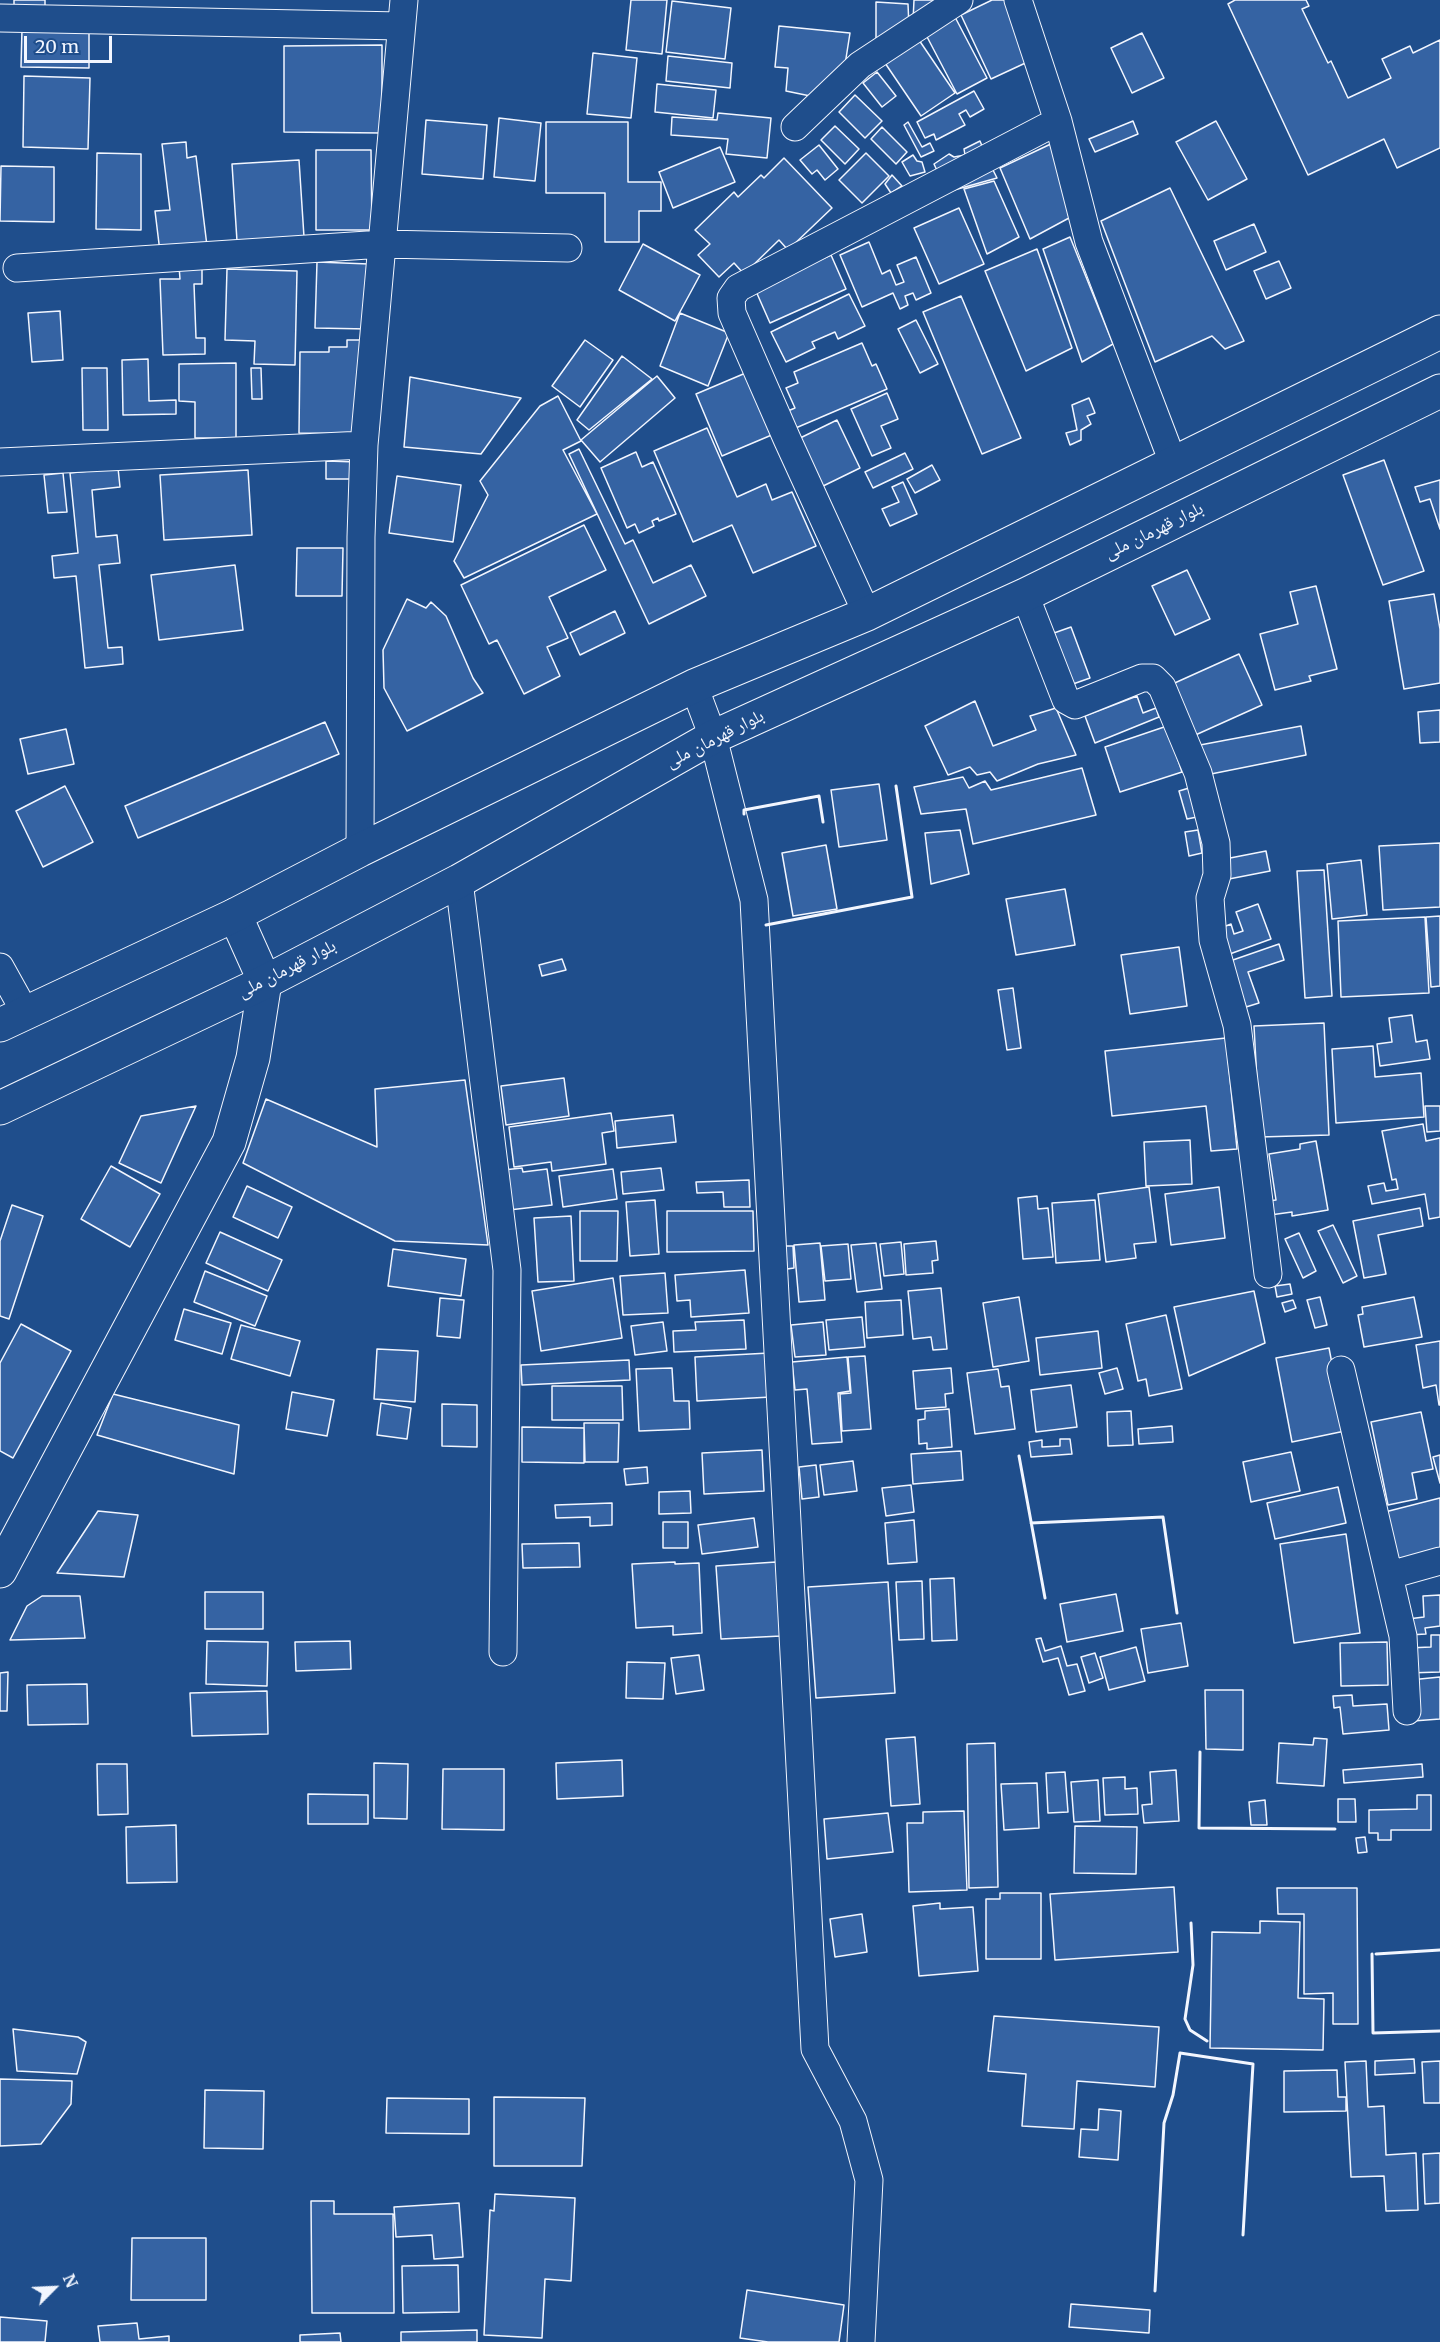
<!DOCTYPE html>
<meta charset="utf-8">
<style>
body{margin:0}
#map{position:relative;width:1440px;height:2342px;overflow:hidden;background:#1f4e8c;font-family:Merriweather,serif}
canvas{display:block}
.north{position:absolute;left:24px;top:2258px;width:60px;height:60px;-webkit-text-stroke:4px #1f4e8c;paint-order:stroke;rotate:66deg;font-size:16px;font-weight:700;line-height:24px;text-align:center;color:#f2f6ff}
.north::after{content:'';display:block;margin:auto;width:21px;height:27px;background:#f2f6ff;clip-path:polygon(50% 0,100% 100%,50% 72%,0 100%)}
.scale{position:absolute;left:24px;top:36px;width:88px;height:27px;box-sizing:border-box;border:3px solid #f2f6ff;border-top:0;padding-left:8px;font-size:18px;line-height:21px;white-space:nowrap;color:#f2f6ff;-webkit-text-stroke:4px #1f4e8c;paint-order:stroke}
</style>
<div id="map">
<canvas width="1440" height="2342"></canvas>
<div class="north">N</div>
<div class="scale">20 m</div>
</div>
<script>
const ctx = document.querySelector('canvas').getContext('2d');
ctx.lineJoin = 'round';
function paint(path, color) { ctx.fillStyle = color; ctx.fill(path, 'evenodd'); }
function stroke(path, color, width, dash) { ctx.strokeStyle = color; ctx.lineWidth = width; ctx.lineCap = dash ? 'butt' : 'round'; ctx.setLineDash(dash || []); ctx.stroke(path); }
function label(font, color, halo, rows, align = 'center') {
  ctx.font = font + ' Merriweather,"Noto Naskh Arabic",serif'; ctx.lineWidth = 4.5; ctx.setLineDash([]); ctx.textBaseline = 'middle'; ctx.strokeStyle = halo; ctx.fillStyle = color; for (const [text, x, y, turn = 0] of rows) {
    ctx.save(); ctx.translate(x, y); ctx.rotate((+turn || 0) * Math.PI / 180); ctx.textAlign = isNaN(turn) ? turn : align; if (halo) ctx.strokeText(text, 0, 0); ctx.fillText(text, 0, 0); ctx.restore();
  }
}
const building = new Path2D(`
 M14,0H45V11H14Z
 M631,0H667L662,54L626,50Z
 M914,0H949L913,21Z
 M992,0H1006L1034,59L991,79L961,15Z
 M1235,0H1306L1309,6L1302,9L1328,63L1331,61L1348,98L1391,78L1382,59L1410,46L1413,53L1440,40V148L1397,168L1384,139L1308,175L1228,4Z
 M672,1L731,8L725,59L666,52Z
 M876,2L908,4L909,27L876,49Z
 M955,17L987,78L957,94L925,33Z
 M779,26L850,33L844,71L820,98L786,91L788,68L775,67Z
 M22,29L89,30V68L21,67Z
 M1142,33L1164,78L1132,93L1111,48Z
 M919,40L955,93L921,116L885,63Z
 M382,45V133L284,132V46Z
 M593,53L637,58L631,118L587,114Z
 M668,56L732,63L730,88L666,81Z
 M877,72L896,96L882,107L863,83Z
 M24,76L90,78L88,149L23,147Z
 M657,84L716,90L713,118L655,112Z
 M974,91L984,109L970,117L966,110L959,114L965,125L936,140L934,134L925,138L917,122Z
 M855,95L882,121L865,138L839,112Z
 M718,113L771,118L767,158L726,154L728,139L671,135L672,117L717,120Z
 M499,118L541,123L535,181L494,177Z
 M426,120L487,125L483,179L422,174Z
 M1133,121L1138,134L1095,152L1089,139Z
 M1216,121L1247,179L1208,200L1176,142Z
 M546,122H628V182H661V211H639V242H605V193H546Z
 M908,122L922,147L930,143L934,151L921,157L904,125Z
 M835,126L859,149L845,164L821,140Z
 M882,127L907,152L896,164L871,139Z
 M980,141L986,156L939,175L934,164L949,154L954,157L965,155L964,149Z
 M186,142L187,158L196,156L207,246L160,252L155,211L170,210L162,144Z
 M1055,142L1069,218L1030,239L1000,168Z
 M819,145L838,169L825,180L817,170L812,174L800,160Z
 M720,147L735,182L673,208L659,172Z
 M316,150H371L372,230H316Z
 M97,153L141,154V230L96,229Z
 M866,153L889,176L862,203L839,180Z
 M913,155L917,161L922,162L925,172L910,176L902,162Z
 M784,158L832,208L788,250L779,240L744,274L734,263L719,277L698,255L710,244L695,230L734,192L738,197L761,175L764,178Z
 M299,160L304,237L237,241L232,164Z
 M988,160L997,178L947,192Z
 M1,166L54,167V222L0,221Z
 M892,175L902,186L891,193L885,184Z
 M994,181L1019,237L987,254L964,189Z
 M1170,188L1244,341L1225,349L1212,336L1155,362L1101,221Z
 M959,208L984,264L939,284L914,228Z
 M1254,224L1266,252L1226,270L1214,241Z
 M1070,237L1113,344L1082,362L1043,249Z
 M869,242L882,274L890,270L896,285L904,282L897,265L916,257L931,293L916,300L913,293L905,296L908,305L900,309L893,293L862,307L840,255Z
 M643,244L700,275L675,321L619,290Z
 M1037,249L1072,348L1026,371L985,271Z
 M831,255L846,289L770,323L755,289Z
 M1279,261L1291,288L1266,299L1254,271Z
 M317,262L369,264L368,329L315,328Z
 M202,265V284H194L196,338H205V354L163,355L160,279H180L179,266Z
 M227,269L297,271L295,365L254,364L255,341L225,340Z
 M849,294L865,326L838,339L835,332L812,342L815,348L786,362L771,332Z
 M961,296L1021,438L982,454L923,312Z
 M60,311L63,360L32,362L28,313Z
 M680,313L729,333L708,386L660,366Z
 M916,320L938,364L920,373L898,329Z
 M347,340H363L362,434L299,433L300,352H329V347H347Z
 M585,340L613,360L580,407L552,386Z
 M862,343L872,366L876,364L887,389L791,430L783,413L795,408L786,388L798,383L794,372Z
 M622,356L652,379L589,430L577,420Z
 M148,359L149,401L176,400V414L123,415L122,360Z
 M236,363V438H195V402L179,401V364Z
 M82,368H107L108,430H83Z
 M251,368H261L262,399H252Z
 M748,372L774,434L722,456L696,394Z
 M657,376L675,398L600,462L581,440Z
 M410,377L521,398L481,454L404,447Z
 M887,393L898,419L881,426L891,448L872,456L851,409Z
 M558,396L581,441L563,450L597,514L464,578L454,561L488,495L480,481L540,406Z
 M1089,398L1095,413L1087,416L1091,424L1081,430V440L1070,445L1066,433L1077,430L1072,405Z
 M837,420L860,468L817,489L794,441Z
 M707,428L737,497L766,484L772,500L792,492L816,546L753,573L732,525L693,542L654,451Z
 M579,449L625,544L633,540L653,583L691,565L706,596L649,624L569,454Z
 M636,452L642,467L653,462L676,514L659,521L658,518L652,521L654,526L639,533L635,524L627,528L601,468Z
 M905,453L913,469L873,488L865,472Z
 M1384,460L1424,571L1383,585L1343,475Z
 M326,461L358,462L357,479H326Z
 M932,465L940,480L915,493L907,479Z
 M118,468L120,487L92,490L96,537L117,535L120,563L99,565L108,648L122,647L123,664L85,668L76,576L54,578L52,556L78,553L70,473Z
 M248,470L252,535L164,540L160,475Z
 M63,473L67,512L48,513L44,475Z
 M397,476L461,485L453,542L389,533Z
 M1440,480V529L1430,499L1420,502L1415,487Z
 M903,482L917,514L890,526L882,509L899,502L892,487Z
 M584,525L606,570L549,597L568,638L547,647L560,676L524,694L497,640L489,644L461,585Z
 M297,548H343L342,596H296Z
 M235,565L243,630L159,640L151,575Z
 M1187,570L1210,619L1175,635L1152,586Z
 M1316,586L1337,669L1309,676L1311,681L1275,690L1260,634L1298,624L1290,592Z
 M1434,594L1440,629V683L1404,689L1389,601Z
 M407,599L426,608L431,602L446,616L473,678L483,693L407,731L384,688L383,650Z
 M615,611L625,633L580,655L570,633Z
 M1071,627L1090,678L1073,684L1054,633Z
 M1239,654L1262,705L1191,737L1168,686Z
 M1137,696L1143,713L1156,708L1159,717L1095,743L1085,716Z
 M975,701L993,746L1036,730L1030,716L1056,708L1076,755L1038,764L997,781L990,772L977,775L970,767L948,775L925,726Z
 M1440,710V742L1420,743L1418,712Z
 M325,722L339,754L138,838L125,806Z
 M1167,726L1182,772L1120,792L1105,747Z
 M1301,726L1306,755L1206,775L1200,745Z
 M66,729L74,764L28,774L20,739Z
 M1082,768L1096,815L973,844L966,809L921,814L914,787L963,777L969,788L985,781L991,790Z
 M879,784L887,840L839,847L831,790Z
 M65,786L93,842L43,867L16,811Z
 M1189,788L1197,817L1187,819L1179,791Z
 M960,830L969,874L931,884L925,833Z
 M1198,830L1202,853L1189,856L1185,832Z
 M1440,843V907L1383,910L1379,846Z
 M826,845L837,909L793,916L782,853Z
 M1266,851L1270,871L1229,879L1225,859Z
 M1361,860L1367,915L1332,919L1327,864Z
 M1324,870L1332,996L1305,998L1297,871Z
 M1065,889L1075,945L1016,955L1006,899Z
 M1258,904L1271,939L1227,955L1218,929L1231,924L1234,934L1243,931L1236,912Z
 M1440,916V986L1431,987L1426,917Z
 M1425,917L1429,993L1341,997L1338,921Z
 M1279,944L1284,960L1248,972L1259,1003L1246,1007L1230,961Z
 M1179,947L1187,1006L1130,1014L1121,955Z
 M562,959L566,970L542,976L539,965Z
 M1013,988L1021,1048L1007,1050L998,990Z
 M1412,1015L1416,1042L1427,1040L1430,1059L1380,1066L1377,1044L1392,1042L1389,1018Z
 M1324,1023L1329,1135L1260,1137L1254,1026Z
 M1226,1038L1237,1149L1211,1151L1206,1106L1112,1116L1105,1051Z
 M1373,1046L1375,1077L1421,1073L1424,1117L1336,1123L1332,1049Z
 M564,1078L569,1116L506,1125L501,1086Z
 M465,1080L488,1245L395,1241L243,1163L266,1099L377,1147L375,1089Z
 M196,1106L161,1183L119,1163L141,1116Z
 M1425,1106H1440V1131L1427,1132Z
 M611,1113L614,1131L602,1133L606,1164L552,1171L551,1162L514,1167L509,1127Z
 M673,1115L676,1142L617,1148L615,1121Z
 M1423,1124L1426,1141L1440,1138V1217L1429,1219L1425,1194L1372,1204L1368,1186L1384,1183L1386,1191L1398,1189L1396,1179L1392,1180L1382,1131Z
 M1190,1140L1192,1184L1146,1186L1144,1142Z
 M1316,1141L1328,1210L1292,1216V1212L1270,1215L1268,1201L1276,1200L1269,1154L1300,1149V1144Z
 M111,1166L160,1194L130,1247L81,1219Z
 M522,1168L523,1172L547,1169L552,1205L509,1210L503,1170Z
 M661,1168L664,1190L623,1194L621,1172Z
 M613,1169L617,1199L563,1207L559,1176Z
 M749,1180L750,1207H724L723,1192L697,1193L696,1182Z
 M247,1186L292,1207L278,1238L233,1217Z
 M1149,1187L1156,1242L1134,1244L1136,1258L1106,1262L1098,1194Z
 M1219,1187L1225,1238L1171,1245L1165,1194Z
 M1037,1196L1038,1209L1048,1208L1053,1257L1023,1259L1018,1198Z
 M655,1200L659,1254L630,1256L626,1202Z
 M1095,1200L1100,1260L1056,1263L1052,1203Z
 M12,1205L43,1216L9,1319L0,1316V1241Z
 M1420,1208L1423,1226L1378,1235L1386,1274L1364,1278L1353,1221Z
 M580,1211H618L617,1261H580Z
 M667,1211H753L754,1251L667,1252Z
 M571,1216L574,1281L538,1282L534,1218Z
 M1333,1225L1357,1276L1343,1283L1318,1231Z
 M220,1232L282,1260L268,1291L206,1263Z
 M1299,1233L1316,1271L1303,1278L1285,1239Z
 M936,1241L938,1260L932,1261L933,1273L906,1275L904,1244Z
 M901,1242L904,1274L884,1276L880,1244Z
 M820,1243L825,1300L799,1302L794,1245Z
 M876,1243L882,1289L857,1292L851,1245Z
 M848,1244L851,1279L825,1281L821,1246Z
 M785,1246H793L794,1268L787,1269Z
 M393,1249L466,1259L461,1296L388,1286Z
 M745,1270L749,1313L691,1317L690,1300L677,1301L675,1275Z
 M205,1271L267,1296L255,1326L194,1302Z
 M665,1273L668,1313L623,1315L620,1276Z
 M613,1278L622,1338L541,1351L532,1291Z
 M1290,1284L1292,1294L1277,1297L1275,1286Z
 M941,1288L947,1349L933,1350L931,1337L913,1339L908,1291Z
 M1254,1291L1265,1343L1189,1376L1174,1307Z
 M1019,1297L1029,1361L993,1367L983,1303Z
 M1320,1297L1327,1325L1315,1328L1307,1300Z
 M1414,1297L1422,1337L1364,1347L1358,1315L1363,1314L1362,1307Z
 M440,1298L464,1300L460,1338L437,1336Z
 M901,1300L903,1335L867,1338L865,1302Z
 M1293,1300L1296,1308L1285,1312L1282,1303Z
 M184,1309L231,1323L222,1354L175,1340Z
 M1166,1315L1182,1389L1149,1396L1146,1379L1138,1381L1126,1324Z
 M862,1317L865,1347L829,1350L826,1320Z
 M744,1320L746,1349L674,1352L673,1331L696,1330L695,1322Z
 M663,1322L667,1351L635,1355L631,1326Z
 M823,1322L826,1355L795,1357L791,1325Z
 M21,1324L71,1351L13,1458L0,1451V1363Z
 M241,1325L300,1341L290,1376L231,1359Z
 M1098,1331L1102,1368L1040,1375L1036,1338Z
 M1440,1341V1405H1439L1436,1385L1423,1388L1416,1345Z
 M1329,1348L1345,1431L1292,1442L1276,1358Z
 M377,1349L418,1351L415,1402L374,1399Z
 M769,1353L771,1397L697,1401L695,1357Z
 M865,1356L871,1429L842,1431L840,1394L851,1393L848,1357Z
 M847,1357L850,1391L838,1393L842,1442L812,1444L807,1389L795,1390L792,1362Z
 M629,1360L630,1380L522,1385L521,1365Z
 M672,1368L674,1401H689L690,1429L639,1431L636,1369Z
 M951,1368L953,1393L945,1394L946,1407L916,1409L913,1371Z
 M1117,1368L1123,1389L1105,1394L1099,1373Z
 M998,1369L1001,1387L1009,1386L1015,1429L975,1434L967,1373Z
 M1071,1385L1077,1427L1036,1432L1031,1390Z
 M552,1386H622L623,1420H552Z
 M292,1392L334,1400L327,1436L286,1429Z
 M113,1394L239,1425L234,1474L97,1435Z
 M381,1403L411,1408L407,1439L377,1435Z
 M442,1404L477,1405V1447L442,1446Z
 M949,1409L952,1447L927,1449V1443L919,1444L918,1420L925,1419V1411Z
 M1131,1411L1133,1445L1108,1446L1107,1412Z
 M1421,1412L1433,1469L1412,1473L1417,1499L1388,1505L1371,1422Z
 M584,1423H619L618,1462H585Z
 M1172,1426L1173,1442L1139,1444L1138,1429Z
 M522,1427L584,1428V1463L522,1462Z
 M1060,1439H1070L1072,1454L1031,1457L1029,1442L1042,1440V1447L1060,1446Z
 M762,1450L764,1491L704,1494L702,1453Z
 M961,1451L963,1480L913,1484L911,1454Z
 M1291,1452L1300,1491L1251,1502L1243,1462Z
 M1440,1455V1483L1433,1457Z
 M853,1461L857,1491L824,1495L820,1465Z
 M816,1465L819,1497L802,1499L799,1467Z
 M647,1467L648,1483L626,1485L624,1469Z
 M911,1485L914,1512L886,1516L882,1488Z
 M1338,1487L1346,1523L1275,1539L1267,1503Z
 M690,1491L691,1513L659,1514V1492Z
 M1440,1498V1552L1398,1563L1385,1512Z
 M612,1503V1525L590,1526V1517L556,1518L555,1505Z
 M98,1511L138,1515L124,1577L57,1573Z
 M754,1518L758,1547L702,1554L698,1525Z
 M914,1520L917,1562L888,1564L885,1523Z
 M663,1522H688V1548H663Z
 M1346,1534L1360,1633L1294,1643L1280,1544Z
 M579,1543L580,1567L523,1568L522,1544Z
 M675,1562V1564L699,1563L702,1633L673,1635V1626L636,1628L632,1564Z
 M776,1562L781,1636L721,1639L716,1566Z
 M954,1578L957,1640L932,1641L930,1579Z
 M922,1581L924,1639L899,1640L896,1582Z
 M888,1582L895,1693L816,1698L808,1587Z
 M205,1592H263V1629H205Z
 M1116,1594L1123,1631L1067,1642L1060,1604Z
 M1440,1595V1626L1425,1628L1426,1634L1409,1635L1408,1619L1424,1617L1423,1596Z
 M42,1596H80L85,1638L10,1640L27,1606Z
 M1181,1623L1188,1666L1148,1673L1141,1629Z
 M1431,1635H1440V1672L1408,1673L1407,1648L1431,1647Z
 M1041,1638L1045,1651L1061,1646L1067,1666L1077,1664L1085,1691L1069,1695L1058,1658L1043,1662L1036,1639Z
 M207,1641L268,1642L267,1686L206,1684Z
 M350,1641L351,1669L296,1671L295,1642Z
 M1387,1642L1388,1685L1341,1686L1340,1643Z
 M1136,1647L1145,1681L1109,1690L1100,1657Z
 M1095,1653L1103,1678L1089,1683L1081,1657Z
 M699,1655L704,1690L676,1694L671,1658Z
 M627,1662L665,1663L663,1699L626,1698Z
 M8,1672L7,1711H0V1673Z
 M1440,1677V1719L1413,1721L1410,1680Z
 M87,1684L88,1724L28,1725L27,1685Z
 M1205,1690H1243V1750L1206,1749Z
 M267,1691L268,1734L192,1736L190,1693Z
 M1352,1695L1353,1706L1387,1704L1389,1730L1343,1734L1340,1707L1334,1708L1333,1696Z
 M915,1737L920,1804L891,1806L886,1739Z
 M1314,1738L1327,1739L1324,1786L1277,1783L1279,1743L1313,1745Z
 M995,1743L998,1887L969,1888L967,1744Z
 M622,1760L623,1796L557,1799L556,1763Z
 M374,1763L408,1764L407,1819L374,1818Z
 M97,1764H127L128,1814L98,1815Z
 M1422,1764L1423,1777L1344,1783L1343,1770Z
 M443,1769H504V1830L442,1829Z
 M1176,1770L1179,1821L1144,1823L1142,1805L1152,1804L1150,1772Z
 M1065,1772L1068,1812L1048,1813L1046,1773Z
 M1125,1777V1789L1137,1788L1138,1814L1105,1815L1103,1778Z
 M1098,1780L1100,1821L1074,1822L1071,1782Z
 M1037,1783L1039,1828L1004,1830L1001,1784Z
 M308,1794L368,1795V1824H308Z
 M1417,1795H1431V1830H1391V1840H1378V1833H1369V1810L1417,1809Z
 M1338,1799H1355L1356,1822H1338Z
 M1265,1800L1267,1825H1251L1249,1802Z
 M964,1811L967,1890L909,1892L907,1823H923V1812Z
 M888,1813L893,1852L827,1859L824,1819Z
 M176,1825L177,1882L127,1883L126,1827Z
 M1075,1826L1137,1827L1136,1874L1074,1873Z
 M1365,1837L1367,1852L1358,1853L1356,1838Z
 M1174,1887L1178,1952L1055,1960L1050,1894Z
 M1277,1888H1357L1358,2024H1333V1993L1304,1994V1914H1278Z
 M1000,1893H1041V1959H986V1899H1000Z
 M940,1903V1909L973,1907L978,1971L919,1976L913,1906Z
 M862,1914L867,1952L835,1957L830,1919Z
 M1260,1921L1300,1922L1298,1998L1324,1999L1323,2050L1210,2048L1212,1932L1260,1933Z
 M994,2016L1159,2027L1155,2087L1077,2081L1074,2129L1022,2126L1026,2074L988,2071Z
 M13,2029L78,2037L86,2042L77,2074L17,2071Z
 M1414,2059L1415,2073L1375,2075V2061Z
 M1366,2061L1368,2107L1384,2106L1386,2155L1416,2153L1418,2210L1386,2211L1384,2176L1351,2177L1345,2062Z
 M1440,2061V2103H1424L1422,2062Z
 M1337,2070L1338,2097H1346V2111L1284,2112V2071Z
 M0,2079L72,2081L71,2104L41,2144L0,2146Z
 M205,2090L264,2091L263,2149L204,2148Z
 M494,2097L585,2098L582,2166H494Z
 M387,2098L469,2099V2134L386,2133Z
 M1099,2109L1121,2111L1118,2160L1079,2157L1081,2129L1098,2130Z
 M1440,2153V2203L1425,2204L1423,2154Z
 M495,2194L575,2198L571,2281L545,2279L542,2338L484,2335L490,2210L494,2211Z
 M311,2201H334V2214H393L394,2313H312Z
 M459,2203L463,2257L434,2259L432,2235L396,2237L394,2207Z
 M132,2238H206V2300H131Z
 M458,2265L459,2312L403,2313L402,2266Z
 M747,2290L844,2305L839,2342H768L740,2338Z
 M1071,2304L1150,2310L1149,2333L1069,2327Z
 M0,2317L47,2321L45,2342H0Z
 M137,2323L139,2339L169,2336V2342H100L98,2326Z
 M477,2330V2342H401V2332Z
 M340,2333L341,2342H300V2335Z`);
paint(building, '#3563a3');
stroke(building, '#f2f6ff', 1.5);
const minor = new Path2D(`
 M1018,0L1058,121L1089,242L1174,465
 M0,18L401,26
 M795,127L860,65L959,0
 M17,268L383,244L568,248
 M0,462L364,445
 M1025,595L1066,700L1075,705L1142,678H1153L1162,687L1198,773L1216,843L1217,875L1210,898L1213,940L1237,1025L1268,1274
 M867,614L787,439L732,313L731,298L738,288L1058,121
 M694,686L713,737L754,900L815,2049L853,2121L869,2180L861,2342
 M360,850L361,537L364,445L404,0
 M459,881L507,1270L503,1652
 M0,967L25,1012
 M1341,1370L1403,1636L1407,1711
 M1390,1575L1440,1561`);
const tertiary = new Path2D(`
 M0,1571L229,1142L253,1058L265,982L235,915`);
const trunk = new Path2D(`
 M0,1025L235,915L360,850L694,686L867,614L1440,332
 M0,1108L265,982L459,881L713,737L1025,595L1440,391`);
stroke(minor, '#f2f6ff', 29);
stroke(tertiary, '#f2f6ff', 35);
stroke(trunk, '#f2f6ff', 35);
stroke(minor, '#1f4e8c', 27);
stroke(tertiary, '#1f4e8c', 33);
stroke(trunk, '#1f4e8c', 33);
stroke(new Path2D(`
 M744,814V810L819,796L823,822
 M766,925L912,897L896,786
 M1019,1456L1045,1598
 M1031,1523L1163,1517L1177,1613
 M1200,1752L1199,1828L1335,1829
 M1191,1923L1193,1965L1185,2019L1190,2030L1207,2041
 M1372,1954L1373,2033L1440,2031
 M1376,1954L1440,1950
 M1155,2291L1164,2123L1173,2095L1180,2053L1253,2064L1243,2235`), '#f2f6ff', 3);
label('18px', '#f2f6ff', '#1f4e8c', [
 ["بلوار قهرمان ملی",1154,531,-26],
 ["بلوار قهرمان ملی",715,739,-27],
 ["بلوار قهرمان ملی",287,969,-27]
]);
</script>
